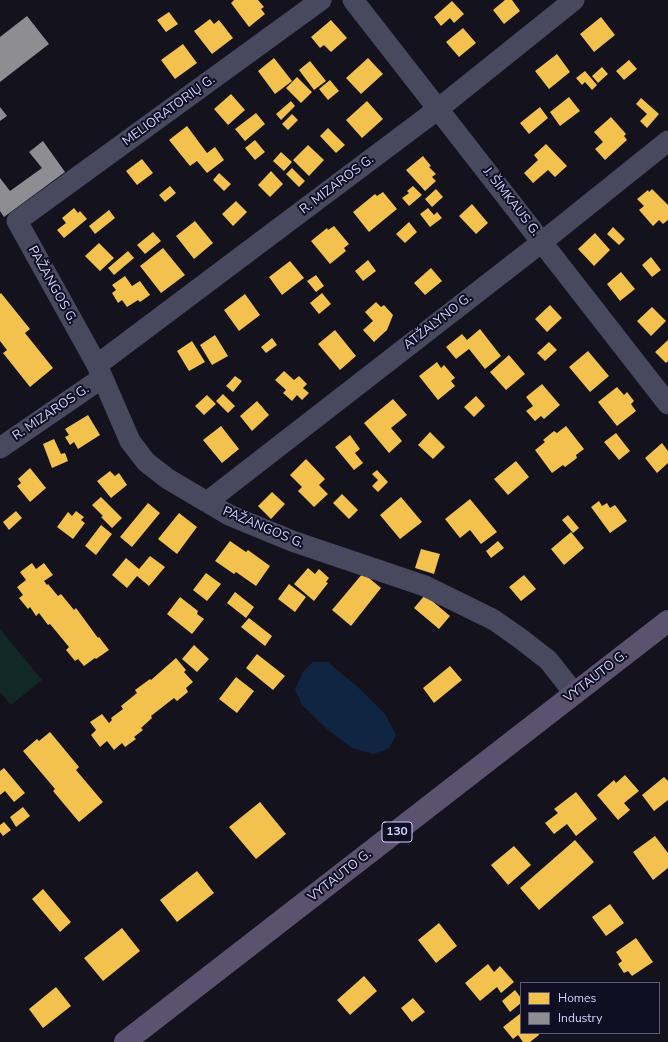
<!DOCTYPE html>
<meta charset="utf-8">
<style>
body{margin:0}
#map{position:relative;width:668px;height:1042px;overflow:hidden;background:#14121d;font-family:"Nunito Sans",sans-serif}
canvas{display:block}
.legend{position:absolute;left:520px;top:982px;width:140px;height:52px;box-sizing:border-box;background:#100e22;border:1px solid #5e5c7a;margin:0;padding:5px 7px;list-style:none;font-size:12px;color:#d3d1fe}
.legend li{display:flex;align-items:center;gap:8px;height:20px}
.legend b{width:20px;border:1px solid #5e5c7a}
</style>
<div id="map">
<canvas width="668" height="1042"></canvas>
<ul class="legend">
<li><b style="height:11px;background:#f2c14e"></b>Homes</li>
<li><b style="height:11px;background:#8d8d92"></b>Industry</li>
</ul>
</div>
<script>
const ctx = document.querySelector('canvas').getContext('2d');
ctx.lineJoin = 'round';
function paint(path, color) { ctx.fillStyle = color; ctx.fill(path, 'evenodd'); }
function stroke(path, color, width, dash) { ctx.strokeStyle = color; ctx.lineWidth = width; ctx.lineCap = dash ? 'butt' : 'round'; ctx.setLineDash(dash || []); ctx.stroke(path); }
function label(font, color, halo, rows, align = 'center') {
  ctx.font = font + ' "Nunito Sans",sans-serif'; ctx.lineWidth = 4; ctx.setLineDash([]); ctx.textBaseline = 'middle'; ctx.strokeStyle = halo; ctx.fillStyle = color; for (const [text, x, y, turn = 0] of rows) {
    ctx.save(); ctx.translate(x, y); ctx.rotate((+turn || 0) * Math.PI / 180); ctx.textAlign = isNaN(turn) ? turn : align; if (halo) ctx.strokeText(text, 0, 0); ctx.fillText(text, 0, 0); ctx.restore();
  }
}
paint(new Path2D(`
 M0,629L42,680L11,705L0,692Z`), '#122827');
paint(new Path2D(`
 M313,662H328L361,690L385,714L396,735L389,748L374,754L352,748L327,729L302,705L295,689L303,672Z`), '#0f2542');
paint(new Path2D(`
 M234,0H258L264,7L261,9L265,14L249,27L231,3Z
 M505,0H512L520,11L504,24L493,10Z
 M452,1L464,14L454,23L450,18L441,26L434,17Z
 M169,12L178,24L166,32L157,20Z
 M601,17L615,35L594,52L580,34Z
 M210,19L214,24L219,20L233,38L212,54L194,31Z
 M331,20L347,38L331,52L324,45L320,48L311,37Z
 M463,28L476,43L459,57L446,42Z
 M183,44L197,63L175,79L161,60Z
 M557,54L570,72L549,89L535,71Z
 M274,58L292,81L275,94L258,71Z
 M368,58L383,74L361,94L346,78Z
 M629,60L637,69L624,80L616,71Z
 M310,61L326,81L314,90L299,70Z
 M602,67L608,74L598,83L592,76Z
 M585,71L597,85L592,90L585,82L582,85L576,78Z
 M297,77L312,92L301,103L286,88Z
 M330,80L339,91L328,100L319,89Z
 M231,94L245,110L228,125L214,109Z
 M569,97L580,111L560,126L550,112Z
 M641,98L659,114L647,128L640,121L647,114L636,104Z
 M291,101L295,106L281,120L276,114Z
 M367,101L383,119L362,138L346,120Z
 M540,107L548,118L529,134L520,123Z
 M256,113L265,124L245,141L235,129Z
 M292,114L298,120L288,130L282,124Z
 M611,117L626,134L624,136L627,140L605,160L595,149L603,142L594,132Z
 M187,126L207,153L215,147L224,160L207,173L197,161L190,166L169,140Z
 M328,128L345,145L336,153L320,136Z
 M255,140L265,152L255,160L245,148Z
 M546,144L567,166L555,177L548,170L533,183L524,173L538,160L534,155Z
 M308,145L324,160L309,176L293,160Z
 M281,152L292,162L284,171L273,161Z
 M423,156L431,166L429,167L436,174L432,177L436,181L425,191L406,170Z
 M142,159L153,173L137,185L126,171Z
 M292,168L305,181L299,187L286,174Z
 M271,171L283,184L270,197L258,185Z
 M219,173L231,184L224,191L213,180Z
 M170,186L176,193L165,202L159,195Z
 M413,186L422,195L409,206L402,198L409,193L407,191Z
 M436,189L443,197L432,207L425,199Z
 M652,189L668,205V220L663,224L659,220L653,226L639,210L644,206L637,199L648,190L649,192Z
 M383,192L397,209L369,232L353,212L375,194L377,196Z
 M236,201L247,212L233,226L222,214Z
 M472,204L488,223L476,234L459,216Z
 M74,208L78,213L80,211L87,219L64,238L57,230L66,223L62,218Z
 M428,208L434,215L437,212L442,218L430,227L420,214Z
 M109,210L115,218L95,234L89,226Z
 M195,221L213,243L194,259L176,236Z
 M409,222L417,232L405,243L396,234Z
 M334,226L349,244L344,248L346,251L330,264L311,241L327,228L328,230Z
 M613,227L625,239L619,245L607,234Z
 M153,232L161,241L145,254L137,245Z
 M595,233L610,250L594,266L578,249Z
 M99,243L114,258L100,271L85,256Z
 M163,248L185,275L161,293L140,266Z
 M128,251L134,258L114,275L108,268Z
 M651,257L661,270L652,277L642,265Z
 M368,260L376,271L363,281L355,271Z
 M290,261L304,278L282,295L269,277Z
 M431,268L442,281L425,295L414,283Z
 M621,272L635,289L620,301L607,284Z
 M316,275L324,286L316,292L307,281Z
 M125,276L132,286L140,281L150,295L140,302L138,300L127,307L122,300L118,303L112,293L116,290L112,285Z
 M1,293L30,329L25,333L53,368L30,387L3,353L7,350L0,341V294Z
 M322,293L331,304L319,314L310,303Z
 M245,294L260,315L239,331L224,310Z
 M376,302L381,307L384,305L393,315L387,330L374,342L363,330L373,321L365,312Z
 M550,305L562,318L547,332L535,319Z
 M652,307L666,321L651,336L637,321Z
 M480,329L501,356L485,369L469,349L456,359L446,347L462,334L467,340Z
 M335,330L356,356L340,370L318,344Z
 M215,335L228,356L212,365L200,345Z
 M272,338L277,345L266,353L261,347Z
 M668,340V361L666,363L655,352Z
 M192,341L205,362L189,371L177,351Z
 M549,342L557,350L545,361L537,353Z
 M588,351L609,376L590,392L569,367Z
 M509,355L525,374L506,390L490,372Z
 M437,362L441,368L444,365L455,378L451,381L455,386L438,400L419,376Z
 M284,371L294,380L299,376L307,384L303,388L309,393L302,400L297,395L292,401L283,393L286,390L275,380Z
 M235,376L242,381L233,392L226,386Z
 M542,384L560,405L544,419L541,416L535,421L526,411L533,406L526,397Z
 M617,387L624,395L627,392L634,401L631,404L636,411L617,426L598,402Z
 M223,394L235,406L228,413L216,401Z
 M207,395L216,404L204,415L195,406Z
 M476,396L485,406L474,417L464,407Z
 M393,399L407,415L391,428L402,441L389,453L364,423Z
 M257,401L269,415L252,431L240,416Z
 M88,415L100,435L78,449L74,442L70,445L65,437L69,435L65,429Z
 M221,426L239,449L222,463L203,440Z
 M566,426L584,449L576,455L577,458L565,467L563,465L552,473L535,450L545,442L543,440L554,431L557,433Z
 M430,432L445,447L433,459L418,445Z
 M616,433L630,451L619,460L604,442Z
 M350,435L360,449L355,453L363,463L354,470L335,447Z
 M54,439L61,454L65,453L68,461L52,468L43,444Z
 M662,443L668,451V463L657,473L645,458Z
 M306,459L325,479L319,485L328,494L314,507L298,491L302,487L290,475Z
 M516,461L529,477L508,495L494,479Z
 M30,468L46,488L30,502L17,486L21,483L18,479Z
 M377,470L388,482L378,492L372,486L378,480L372,474Z
 M110,471L115,476L119,473L127,485L111,498L97,481Z
 M272,492L285,504L271,519L258,506Z
 M342,494L358,510L349,519L333,503Z
 M101,497L122,518L112,528L101,517L103,516L92,505Z
 M401,497L422,522L400,539L380,515Z
 M470,499L497,532L481,544L470,530L460,538L445,519Z
 M599,501L602,506L607,503L610,508L615,505L627,521L610,533L591,507Z
 M148,503L160,513L132,547L120,537Z
 M16,511L22,518L9,530L3,522Z
 M76,511L84,517L81,520L85,523L73,539L57,527L68,512L72,516Z
 M179,513L197,527L177,554L158,539Z
 M568,515L579,528L573,533L562,520Z
 M101,525L112,534L96,555L85,546Z
 M571,532L584,548L564,565L551,549Z
 M230,541L246,552L248,550L270,566L256,586L236,572L234,574L215,561Z
 M498,541L504,548L491,558L486,551Z
 M421,549L440,554L434,574L415,568Z
 M150,556L165,567L149,586L137,576L127,588L112,575L126,558L139,569Z
 M32,563L36,569L44,563L53,575L44,581L47,585L48,584L58,596L61,594L74,610L76,608L98,638L99,637L109,650L96,659L95,658L84,666L78,659L75,661L66,650L69,647L50,624L48,625L39,613L36,616L30,607L28,609L19,598L23,595L17,587L26,580L20,572Z
 M308,568L315,574L319,569L329,578L326,582L328,583L314,601L294,584Z
 M206,573L221,584L207,601L193,590Z
 M363,573L381,588L351,626L332,610Z
 M524,575L536,589L521,601L509,587Z
 M289,584L306,597L295,612L278,599Z
 M235,592L254,607L246,618L227,603Z
 M425,595L450,616L439,629L414,608Z
 M180,597L198,611L197,614L204,619L192,634L167,614Z
 M249,618L272,636L265,646L241,627Z
 M194,645L209,659L197,672L182,659Z
 M257,654L285,676L273,690L246,668Z
 M176,658L186,670L184,672L193,682L186,688L188,692L177,701L174,698L151,716L152,718L141,728L143,730L134,737L136,739L125,747L122,743L114,750L107,741L100,747L91,735L96,730L90,722L102,714L109,723L112,720L111,718L123,709L121,706L137,693L135,690L150,679L151,680Z
 M450,666L462,680L434,703L423,688Z
 M236,677L254,691L237,713L219,699Z
 M50,732L79,767L76,770L103,802L79,822L53,791L55,789L23,751L37,739L39,741Z
 M4,768L25,793L14,802L5,791L0,795V771Z
 M625,775L639,791L624,803L630,810L618,820L597,795L614,780L616,783Z
 M664,777L668,781V800L654,811L642,795Z
 M576,792L597,819L576,836L567,824L554,834L545,823L558,813L554,809Z
 M260,802L286,834L256,859L229,827Z
 M23,807L30,816L16,827L10,817Z
 M4,822L11,830L3,836L0,832V825Z
 M655,836L668,853V868L653,880L633,852Z
 M575,840L594,862L539,910L520,888Z
 M514,846L531,865L508,885L491,865Z
 M197,871L214,893L177,922L160,900Z
 M43,889L71,922L60,932L32,899Z
 M610,904L624,923L606,936L592,917Z
 M439,923L457,946L436,963L418,940Z
 M122,928L140,951L103,981L84,958Z
 M636,938L653,962L632,976L628,971L624,973L618,964L622,961L616,952Z
 M488,964L494,972L500,966L514,982L501,993L497,987L480,1001L465,983Z
 M364,976L377,991L350,1015L337,1000Z
 M56,987L71,1006L43,1028L29,1009Z
 M515,990L521,998V1003L510,1012L502,1001Z
 M413,998L425,1012L412,1022L401,1008Z
 M521,1013V1033H538L539,1035L530,1042H523L518,1035L513,1039L503,1027Z`), '#f2c14e');
paint(new Path2D(`
 M27,16L49,44L0,82V37Z
 M0,107L7,116L0,121Z
 M43,141L65,172L4,217L0,211V178L10,191L42,168L29,152Z`), '#8d8d92');
stroke(new Path2D(`
 M321,0L17,221L97,365L130,441L146,462L168,479L229,515L292,541L425,586L494,620L521,639L548,660L575,694
 M353,0L668,404
 M97,365L438,109L574,0
 M0,448L102,378
 M207,502L542,242L668,141`), '#48485e', 21);
stroke(new Path2D(`
 M125,1042L668,621`), '#5b526f', 22);
for (const [x, y, w] of [
 [397,832,30]
]) { const box = new Path2D(); box.roundRect(x - w / 2, y - 10, w, 20, 3); ctx.fillStyle = '#100e22'; ctx.fill(box); stroke(box, '#d3d1fe', 1); }
label('bold 12px', '#d3d1fe', null, [
 ["130",397,832]
]);
label('13px', '#d3d1fe', '#100e22', [
 ["MELIORATORIŲ G.",169,111,-36],
 ["R. MIZAROS G.",337,185,-37],
 ["J. ŠIMKAUS G.",511,202,52],
 ["PAŽANGOS G.",52,285,61],
 ["ATŽALYNO G.",438,322,-38],
 ["R. MIZAROS G.",51,413,-34],
 ["PAŽANGOS G.",263,528,23],
 ["VYTAUTO G.",596,677,-38],
 ["VYTAUTO G.",340,876,-38]
]);
</script>
